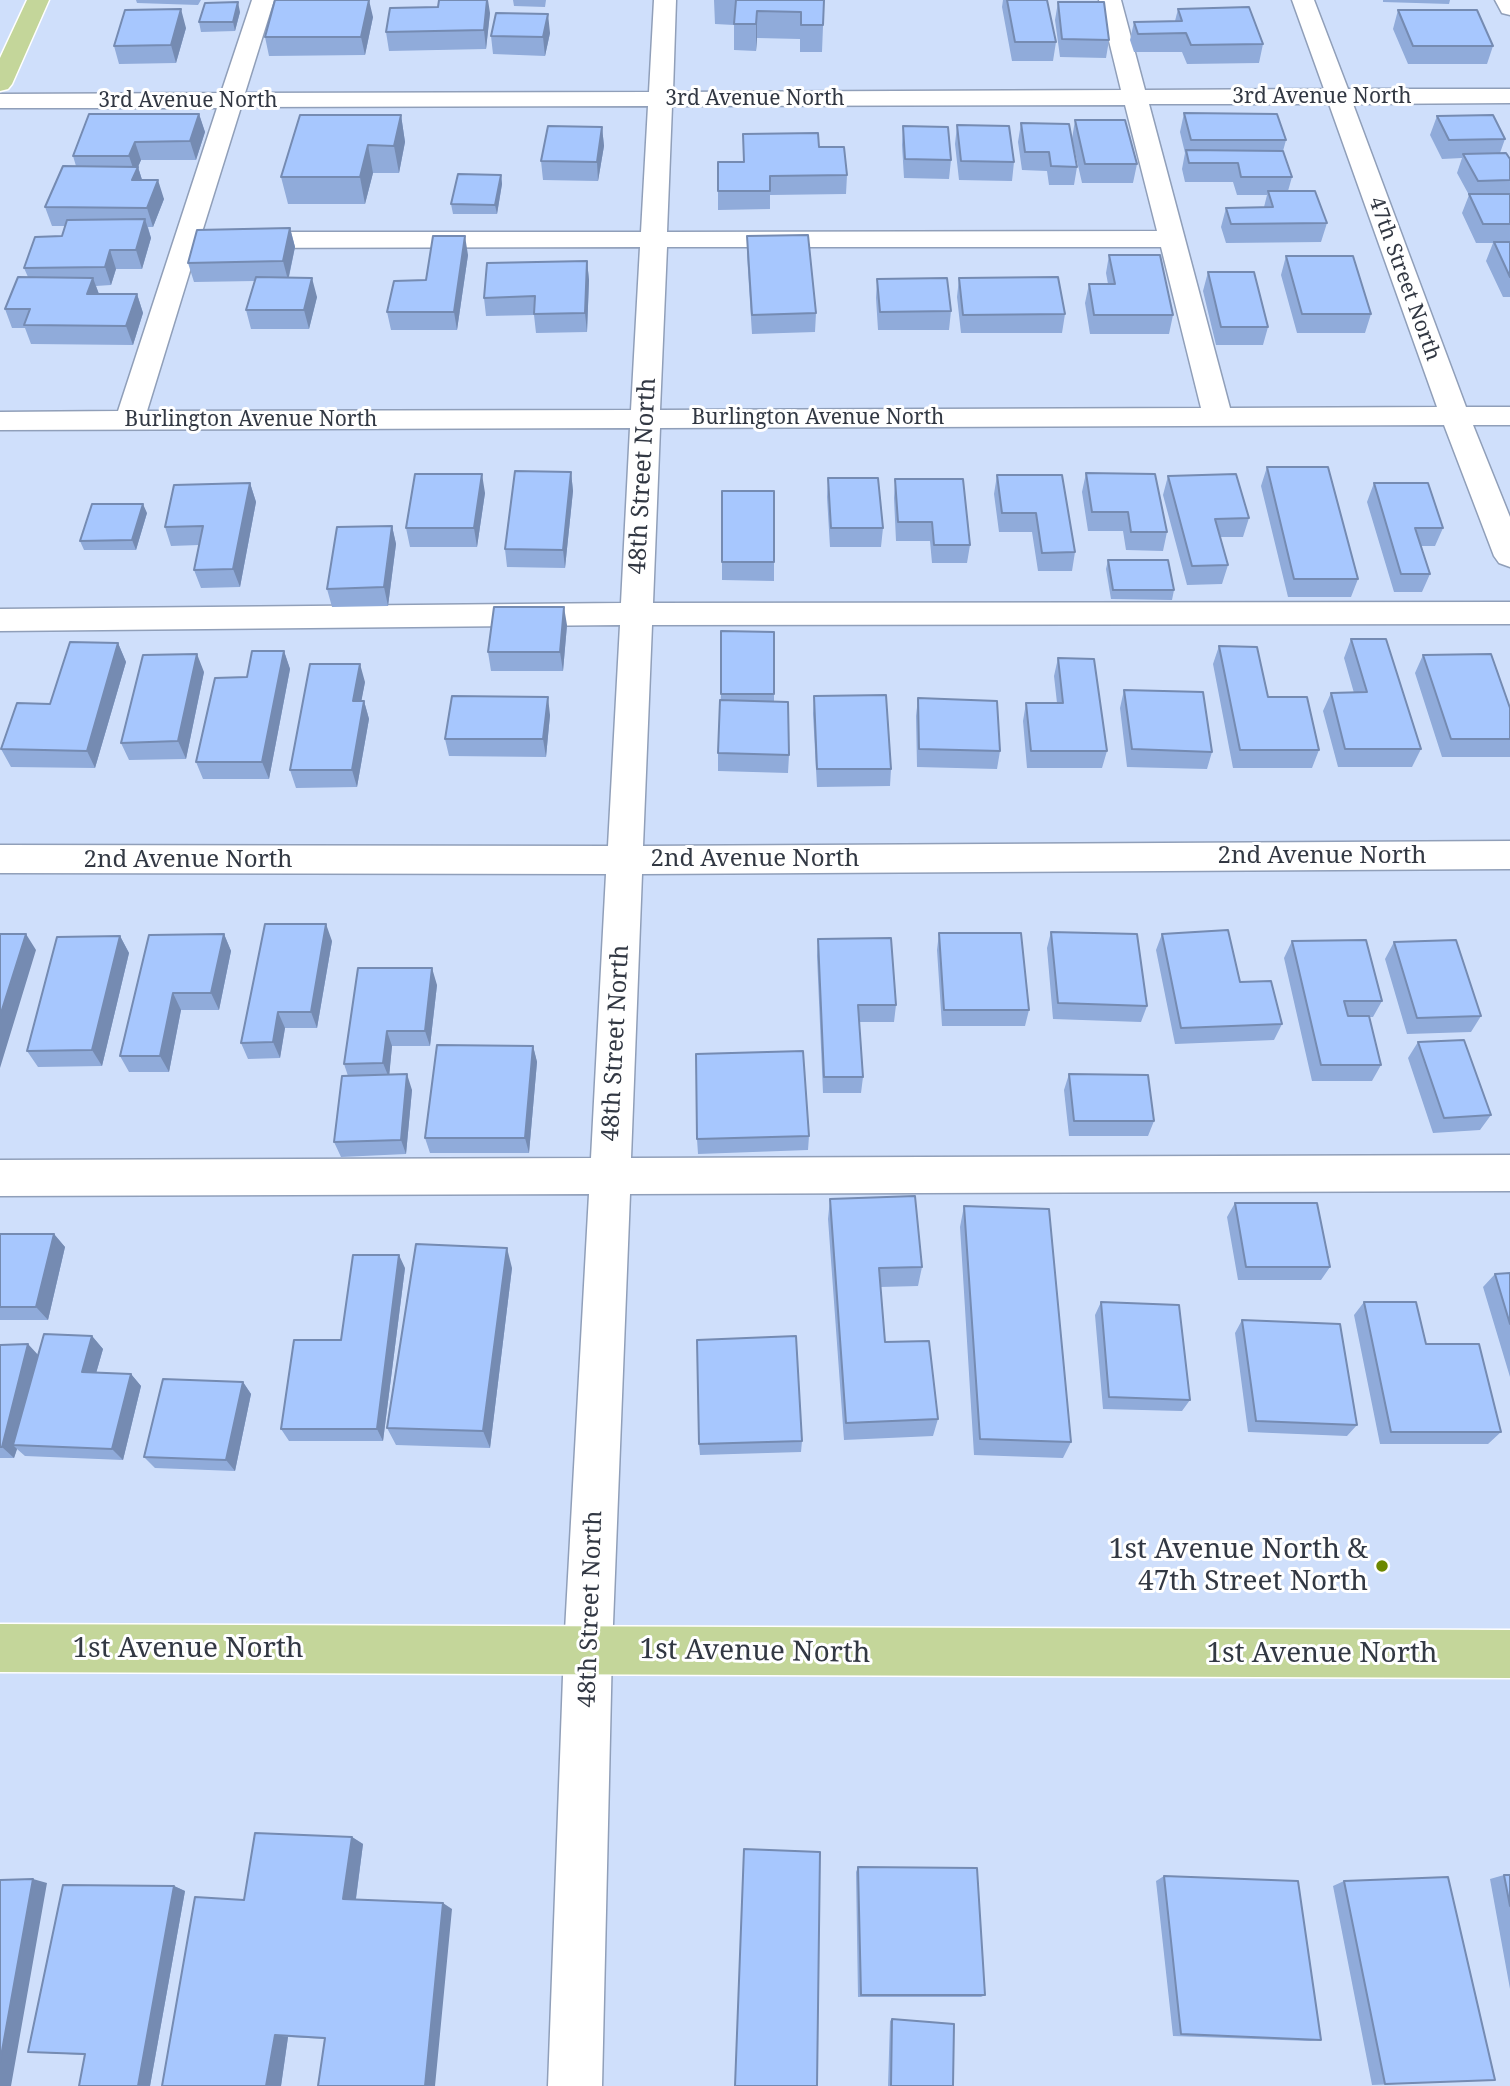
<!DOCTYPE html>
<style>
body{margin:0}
canvas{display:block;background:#cfdffb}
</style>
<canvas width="1510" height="2086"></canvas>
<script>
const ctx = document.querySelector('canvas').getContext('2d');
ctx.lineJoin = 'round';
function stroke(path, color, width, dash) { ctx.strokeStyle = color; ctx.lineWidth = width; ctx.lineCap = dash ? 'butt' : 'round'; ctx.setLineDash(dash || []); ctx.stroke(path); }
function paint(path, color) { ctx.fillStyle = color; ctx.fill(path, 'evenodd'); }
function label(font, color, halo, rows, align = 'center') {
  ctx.font = font + ' "Noto Serif",serif'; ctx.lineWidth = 6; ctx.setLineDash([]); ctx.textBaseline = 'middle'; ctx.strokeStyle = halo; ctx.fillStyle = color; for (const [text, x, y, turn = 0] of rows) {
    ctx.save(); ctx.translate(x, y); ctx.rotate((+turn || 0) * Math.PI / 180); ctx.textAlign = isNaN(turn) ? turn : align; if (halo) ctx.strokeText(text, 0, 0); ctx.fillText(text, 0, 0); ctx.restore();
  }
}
const minor = new Path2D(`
 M252,0H274L245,93L649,92L654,0H676L673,92L1121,90L1099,0H1121L1145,90L1324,89L1292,0H1314L1348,89H1510V103L1353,104L1466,407H1510V425H1473L1510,517V567L1499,563L1494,556L1444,425L660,428L653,603L1510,602V624L652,625L643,846L1510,841V869L642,874L631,1158L1510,1155V1191L630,1194L612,1649L602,2086H548L564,1649L589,1194L0,1196V1160L591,1158L606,874L0,873V845L608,846L620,625L0,631V609L621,603L630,428L0,430V412L118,411L217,108H0V94L221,93ZM1149,104H1329L1437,407L1230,408ZM1125,105L1157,231L667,232L672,106ZM648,106L641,232H202L241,107ZM640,247L631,410L147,411L197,248ZM667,247H1161L1201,408L660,410Z
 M1495,0H1510V15L1502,13Z`);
const major = new Path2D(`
 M27,0H49L12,84L8,89L0,91V58Z
 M0,1624L1510,1630V1678L0,1672Z`);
stroke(minor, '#909fb9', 3);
stroke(major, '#fff', 3);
paint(minor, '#fff');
paint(major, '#c4d69a');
paint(new Path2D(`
 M136,0H201L198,5L137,3Z
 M513,0H546L545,7L514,6Z
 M714,0H824L822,52H800V39L757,38L756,51L734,50V25L715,24Z
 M1003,0H1047L1056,42L1053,61H1012L1002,7Z
 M1383,0H1450L1449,4L1383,2Z
 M1058,2L1109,40L1106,58L1060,57L1055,20Z
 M1178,9L1263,44L1259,63L1187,64L1182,52H1134L1130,40L1134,22L1175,21Z
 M1398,10L1493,46L1487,64H1408L1393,29Z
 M240,12L235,31L201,32L199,22Z
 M490,13L486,49L389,51L386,32Z
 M373,17L365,55L269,56L265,37Z
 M186,28L176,63L119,64L114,46Z
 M550,33L545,56L493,54L491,36Z
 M1184,113L1286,140L1283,151L1292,177L1288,191L1327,223L1321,242L1226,243L1221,227L1226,208L1264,207L1267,195H1237L1233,182H1185L1182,169L1185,153L1180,132Z
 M199,114L205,132L196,160H141L138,167L142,180L164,199L153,227H148L151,238L142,269H116L111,285L96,286L99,294H137L143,313L133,345L31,344L25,328H12L5,309L28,277L24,268L62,236L65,226H52L45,207L76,166L73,156Z
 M401,115L405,142L399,173H373L365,204H288L281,177Z
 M1437,116L1505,139L1500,153L1510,180V297H1503L1486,261L1493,243H1476L1462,213L1469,195L1457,173L1462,158L1442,159L1430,135Z
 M1075,120L1137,164L1133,183H1082L1072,139Z
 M1021,123L1077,167L1074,185H1049L1047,171L1022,170L1018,142Z
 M957,125L1014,162L1012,181L959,180L955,144Z
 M903,126L951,160L949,179L904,178L902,145Z
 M602,127L604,146L598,181L543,180L541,161Z
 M819,147L847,175L846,194L770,195V209L718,210V191L744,162Z
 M501,175L502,184L497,214H453L451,204Z
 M290,228L295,247L289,277L317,297L309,329H251L246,310L255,281L194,282L188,263Z
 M747,236L816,313L815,332L752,334L747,255Z
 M468,255L457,330H391L387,312L426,280Z
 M1109,255L1173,315L1169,334H1090L1085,303L1089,284H1108L1106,273Z
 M1286,256L1371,314L1365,333H1297L1281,275Z
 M587,261L589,280L587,332L536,333L534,315L486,316L484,298Z
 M1208,272L1268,327L1263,345H1216L1203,291Z
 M959,278L1065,314L1062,333H961L957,297Z
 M877,279L951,311L949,330H878L876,298Z
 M1267,467L1358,579L1351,597H1288L1261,486Z
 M571,472L573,491L565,568L507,567L505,549Z
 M1086,473L1167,532L1163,551L1126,550L1123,531H1088L1082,492Z
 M997,475L1075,552L1072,571H1038L1032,532H999L994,494Z
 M1168,476L1249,518L1243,537H1220L1228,565L1222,584L1187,585L1163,495Z
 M828,478L883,528L881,547H830L827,497Z
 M895,479L970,545L967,563H932L930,541H896L894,498Z
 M250,483L256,502L240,587L201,588L194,570L199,545L171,546L165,527Z
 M1374,483L1443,528L1435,546H1421L1430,574L1422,592H1394L1367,502Z
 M774,491V581L722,580V562Z
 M485,493L477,547H410L406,528Z
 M147,513L136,550H84L80,541Z
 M392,526L396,544L388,606L332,607L327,589Z
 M1108,560L1174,590L1172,600L1111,599L1106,569Z
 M567,625L563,671H491L488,652Z
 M774,632V702L789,755L788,773L718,771V753L721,694Z
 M1351,639L1421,749L1412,767H1338L1323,711L1331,693H1354L1344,658Z
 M118,643L126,662L95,768L11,767L1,749L50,704Z
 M1219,646L1319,750L1312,768H1233L1213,664Z
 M284,651L290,669L269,779H203L196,762L247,677Z
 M1423,655L1510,708V757H1442L1415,673Z
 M1058,658L1107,751L1102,768H1027L1023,721L1026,703H1057L1054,676Z
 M204,672L186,759L129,760L121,743Z
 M365,682L361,701H364L369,719L357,787L296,788L290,770Z
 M1124,690L1212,752L1207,769L1127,767L1120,708Z
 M814,696L891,769L890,786L817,787L813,714Z
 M918,698L1000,751L997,769L917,767L916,716Z
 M550,715L546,757L449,756L445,739Z
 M1051,932L1147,1006L1141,1022L1053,1019L1047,948Z
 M939,933L1029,1010L1025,1026H942L937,950Z
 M224,934L231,951L219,1010H181L169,1072H129L120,1056Z
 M1162,934L1240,982L1282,1024L1274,1040L1175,1044L1156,950Z
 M120,936L129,953L102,1066L38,1067L27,1051Z
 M818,939L896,1005L894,1022H859L863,1077L861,1093H823L817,956Z
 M332,941L317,1028H285L280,1058L248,1059L241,1043Z
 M1292,941L1382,1001L1373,1017H1369L1381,1065L1372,1081H1312L1284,958Z
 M1394,942L1481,1016L1471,1032L1407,1034L1385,959Z
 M437,985L430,1046H392L389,1075L412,1090L406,1154L341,1157L334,1142L348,1076L344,1064Z
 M1418,1042L1491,1115L1480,1130L1433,1133L1408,1058Z
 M533,1046L537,1062L529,1153H430L425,1138Z
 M1069,1074L1154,1121L1148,1136H1069L1064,1090Z
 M809,1136L808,1150L698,1154L697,1139Z
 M830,1199L922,1267L918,1286L880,1287L885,1342L938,1419L933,1436L844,1440L828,1219Z
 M1235,1203L1330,1267L1321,1280H1238L1227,1217Z
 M964,1206L1071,1442L1063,1458L974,1455L960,1227Z
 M0,1234H54L65,1247L48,1320H0Z
 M405,1268L383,1441H289L281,1429L341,1340Z
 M512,1268L490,1448L396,1445L387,1428Z
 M1510,1273V1377L1483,1287L1495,1274Z
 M1101,1302L1190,1400L1182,1411L1103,1409L1095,1315Z
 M1364,1302L1501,1432L1488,1444H1380L1354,1315Z
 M1242,1320L1357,1425L1347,1436L1248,1432L1235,1333Z
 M92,1336L103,1349L96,1373L131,1374L141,1386L123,1460L25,1456L17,1449L14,1458H0V1345L38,1356Z
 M243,1382L251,1394L235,1471L155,1468L144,1457Z
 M802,1441L801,1452L700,1455L699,1444Z
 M352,1837L363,1844L356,1899L452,1909L325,2039L288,2037L281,2086L244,1900Z
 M858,1867L985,1995L981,1997H858L856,1872Z
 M1504,1875H1510V1989L1490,1879Z
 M1164,1876L1321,2040L1310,2041L1173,2036L1156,1881Z
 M1344,1881L1495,2080L1372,2085L1333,1886Z
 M174,1886L185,1891L150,2086H79L85,2055L28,2052Z
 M892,2019L953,2086H888L890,2021Z`), '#90abda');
paint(new Path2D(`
 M369,0L373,17L365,55L361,37Z
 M487,0H488L490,13L486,49L484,30Z
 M238,2L240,12L235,31L233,22Z
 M181,9L186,28L176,63L171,45Z
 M757,11V38L756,51V24Z
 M548,14L550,33L545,56L543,37Z
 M199,114L205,132L196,160L190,141Z
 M401,115L405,142L399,173L394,146Z
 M602,127L604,146L598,181L597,162Z
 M135,142L141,160L138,167L144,186L132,180L135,174L129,156Z
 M368,145L373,173L365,204L360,177Z
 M501,175L502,184L497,214L495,205Z
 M158,180L164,199L153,227L147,208Z
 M145,219L151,238L142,269L136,250Z
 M290,228L295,247L288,280L283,261Z
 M465,236L468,255L457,330L454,312Z
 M110,250L116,269L111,285L105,267Z
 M587,261L589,280L587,332L585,313Z
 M93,278L100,297L87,294Z
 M312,278L317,297L309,329L304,310Z
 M137,294L143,313L133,345L126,326Z
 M571,472L573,491L565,568L563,550Z
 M482,474L485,493L477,547L474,528Z
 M250,483L256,502L240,587L233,569Z
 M143,504L147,513L136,550L132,540Z
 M392,526L396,544L388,606L384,587Z
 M564,607L567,625L563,671L560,652Z
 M118,643L126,662L95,768L87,751Z
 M284,651L290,669L269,779L262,762Z
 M197,654L204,672L186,759L178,741Z
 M360,664L365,682L358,719L353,701Z
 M548,697L550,715L546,757L543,739Z
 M364,701L369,719L357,787L352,770Z
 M326,924L332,941L317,1028L311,1012Z
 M26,934L36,950L0,1068V1016Z
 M224,934L231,951L219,1010L211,993Z
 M120,936L129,953L102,1066L92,1050Z
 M432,968L437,985L430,1046L425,1031Z
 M173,993L181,1010L169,1072L160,1056Z
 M278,1012L285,1028L280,1058L273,1042Z
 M387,1031L392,1046L389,1078L383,1063Z
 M533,1046L537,1062L529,1153L525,1138Z
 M407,1074L412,1090L406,1154L401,1140Z
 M54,1234L65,1247L48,1320L36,1307Z
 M507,1248L512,1268L490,1448L483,1431Z
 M399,1255L405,1268L383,1441L377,1429Z
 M92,1336L103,1349L93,1384L82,1372Z
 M28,1344L40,1357L13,1445L17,1449L14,1458L2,1447Z
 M131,1374L141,1386L123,1460L112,1449Z
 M243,1382L251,1394L235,1471L226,1460Z
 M352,1837L363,1844L355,1905L343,1899Z
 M33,1879L47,1883L11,2086H0V2062Z
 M174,1886L185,1891L150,2086H138Z
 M443,1903L452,1909L435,2086H425Z
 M275,2035L288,2037L281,2086H266Z`), '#758bb2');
const building = new Path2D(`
 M275,0H369L361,37H265Z
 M439,0H487L484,30L386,32L390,8L438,7Z
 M736,0H824L823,25H801V12L757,11L756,24H734Z
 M1007,0H1047L1056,42H1015Z
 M238,2L233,22H199L205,3Z
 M1058,2H1104L1109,40L1062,39Z
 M1249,7L1263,44L1191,45L1186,33L1138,34L1134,22L1182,21L1178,9Z
 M181,9L171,45L114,46L125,10Z
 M1398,10H1477L1493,46H1413Z
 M496,13L548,14L543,37L491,36Z
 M1184,113L1277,114L1286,140H1191Z
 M89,114H199L190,141L135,142L129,156H73Z
 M300,115H401L394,146L368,145L360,177H281Z
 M1493,115L1505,139L1449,140L1437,116Z
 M1075,120H1125L1137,164H1085Z
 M1021,123L1069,124L1077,167L1051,166L1049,152H1025Z
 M957,125L1009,126L1014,162L961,161Z
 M548,126L602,127L597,162L541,161Z
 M903,126L948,127L951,160L905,159Z
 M818,133L819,147H844L847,175L770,176V191H718V162H744L743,134Z
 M1186,150L1283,151L1292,177H1241L1238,163H1189Z
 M1506,153L1510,159V180L1478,181L1463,154Z
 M63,166L138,167L132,180H158L147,208L45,207Z
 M458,174L501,175L495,205L451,204Z
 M1268,191H1315L1327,223L1231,224L1226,208L1273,207Z
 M1469,194H1510V224H1483Z
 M145,219L136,250H110L105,267L24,268L35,237L62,236L67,220Z
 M290,228L283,261L188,263L197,230Z
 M808,235L816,313L752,315L747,236Z
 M433,236H465L454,312H387L394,281L426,280Z
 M1494,242H1510V277Z
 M1109,255H1160L1173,315H1094L1089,284H1115Z
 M1286,256H1353L1371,314H1302Z
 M587,261L585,313L534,314L535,296L484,298L487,263Z
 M1208,272H1254L1268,327H1221Z
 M18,277L93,278L87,294H137L126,326L24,325L30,309H5Z
 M256,277L312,278L304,310H246Z
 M1058,277L1065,314L963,315L959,278Z
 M947,278L951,311L880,312L877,279Z
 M1267,467H1328L1358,579H1294Z
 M515,471L571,472L563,550L505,549Z
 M1086,473L1155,474L1167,532H1131L1128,512H1092Z
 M415,474H482L474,528H406Z
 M1236,474L1249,518L1215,519L1228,565L1192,566L1168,476Z
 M997,475H1062L1075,552L1042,553L1036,513H1002Z
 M828,478H878L883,528H831Z
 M895,479H963L970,545H934L932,522H898Z
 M250,483L233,569L194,570L203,526L165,527L174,485Z
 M1374,483H1428L1443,528H1415L1430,574H1401Z
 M722,491H774V562H722Z
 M92,504H143L132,540L80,541Z
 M392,526L384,587L327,589L337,527Z
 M1108,560H1168L1174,590H1113Z
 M494,607H564L560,652H488Z
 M721,631L774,632V694H721Z
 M1351,639H1386L1421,749H1345L1331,693L1367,692Z
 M70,642L118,643L87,751L1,749L17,703L50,704Z
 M1219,646L1257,647L1268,697H1307L1319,750H1240Z
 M252,651H284L262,762H196L215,678L247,677Z
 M197,654L178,741L121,743L143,655Z
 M1491,654L1510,708V739H1451L1423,655Z
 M1058,658L1094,659L1107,751H1031L1026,703H1063Z
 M310,664H360L353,701H364L352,770H290Z
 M1124,690L1203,692L1212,752L1132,749Z
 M886,695L891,769H817L814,696Z
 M452,696L548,697L543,739H445Z
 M918,698L997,701L1000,751L919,749Z
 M720,700L788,702L789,755L718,753Z
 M265,924H326L311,1012H278L273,1042L241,1043Z
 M1228,930L1240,982L1271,981L1282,1024L1181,1028L1162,934Z
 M1051,932L1137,934L1147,1006L1058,1003Z
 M939,933H1021L1029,1010H944Z
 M0,934H26L0,1016Z
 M224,934L211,993H173L160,1056H120L149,935Z
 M120,936L92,1050L27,1051L57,937Z
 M891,938L896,1005H858L863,1077H824L818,939Z
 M1366,940L1382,1001H1344L1348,1016H1369L1381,1065H1321L1292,941Z
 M1456,940L1481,1016L1417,1018L1394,942Z
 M358,968H432L425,1031H387L383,1063L344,1064Z
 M1464,1040L1491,1115L1444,1118L1418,1042Z
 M437,1045L533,1046L525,1138H425Z
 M803,1051L809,1136L697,1139L696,1054Z
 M407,1074L401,1140L334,1142L342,1076Z
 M1069,1074L1148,1075L1154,1121H1074Z
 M915,1196L922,1267L879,1268L885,1342L929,1341L938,1419L846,1423L830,1199Z
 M1235,1203H1317L1330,1267H1246Z
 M964,1206L1049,1209L1071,1442L980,1439Z
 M0,1234H54L36,1307H0Z
 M416,1244L507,1248L483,1431L387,1428Z
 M353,1255H399L377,1429H281L294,1340H341Z
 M1510,1273V1324L1495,1274Z
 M1101,1302L1179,1305L1190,1400L1109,1397Z
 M1364,1302H1416L1426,1344H1479L1501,1432H1391Z
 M1242,1320L1340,1324L1357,1425L1256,1421Z
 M44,1334L92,1336L82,1372L131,1374L112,1449L13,1445Z
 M796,1336L802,1441L699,1444L697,1340Z
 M28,1344L2,1447H0V1345Z
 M163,1379L243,1382L226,1460L144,1457Z
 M255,1833L352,1837L343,1899L443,1903L425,2086H318L325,2038L275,2035L266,2086H162L195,1897L244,1900Z
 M744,1849L820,1852L817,2086H735Z
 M858,1867L977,1868L985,1995H861Z
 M1504,1875H1510V1906Z
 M1164,1876L1298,1881L1321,2040L1181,2034Z
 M1448,1877L1495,2080L1385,2084L1344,1881Z
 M33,1879L0,2062V1880Z
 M63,1885L174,1886L138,2086H79L85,2054L28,2052Z
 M892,2019L954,2024L953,2086H891Z`);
paint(building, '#a7c7fe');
stroke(building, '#758bb2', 2);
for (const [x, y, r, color] of [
 [1382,1566,7,"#6c8800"]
]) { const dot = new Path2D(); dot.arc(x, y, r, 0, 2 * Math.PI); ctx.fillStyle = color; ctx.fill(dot); stroke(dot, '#fff', 2.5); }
label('21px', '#323843', '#fff', [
 ["3rd Avenue North",1322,97],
 ["3rd Avenue North",755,99],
 ["3rd Avenue North",188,101],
 ["47th Street North",1404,279,70],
 ["Burlington Avenue North",818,418],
 ["Burlington Avenue North",251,420]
]);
label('24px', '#323843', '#fff', [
 ["48th Street North",643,476,-87],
 ["2nd Avenue North",1322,856],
 ["2nd Avenue North",755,859],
 ["2nd Avenue North",188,860],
 ["48th Street North",616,1043,-87],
 ["48th Street North",591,1609,-88]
]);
label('28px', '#323843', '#fff', [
 ["1st Avenue North &",1368,1550],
 ["47th Street North",1368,1582]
], 'right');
label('28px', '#323843', '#fff', [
 ["1st Avenue North",188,1649],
 ["1st Avenue North",755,1652,1],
 ["1st Avenue North",1322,1654]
]);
</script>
